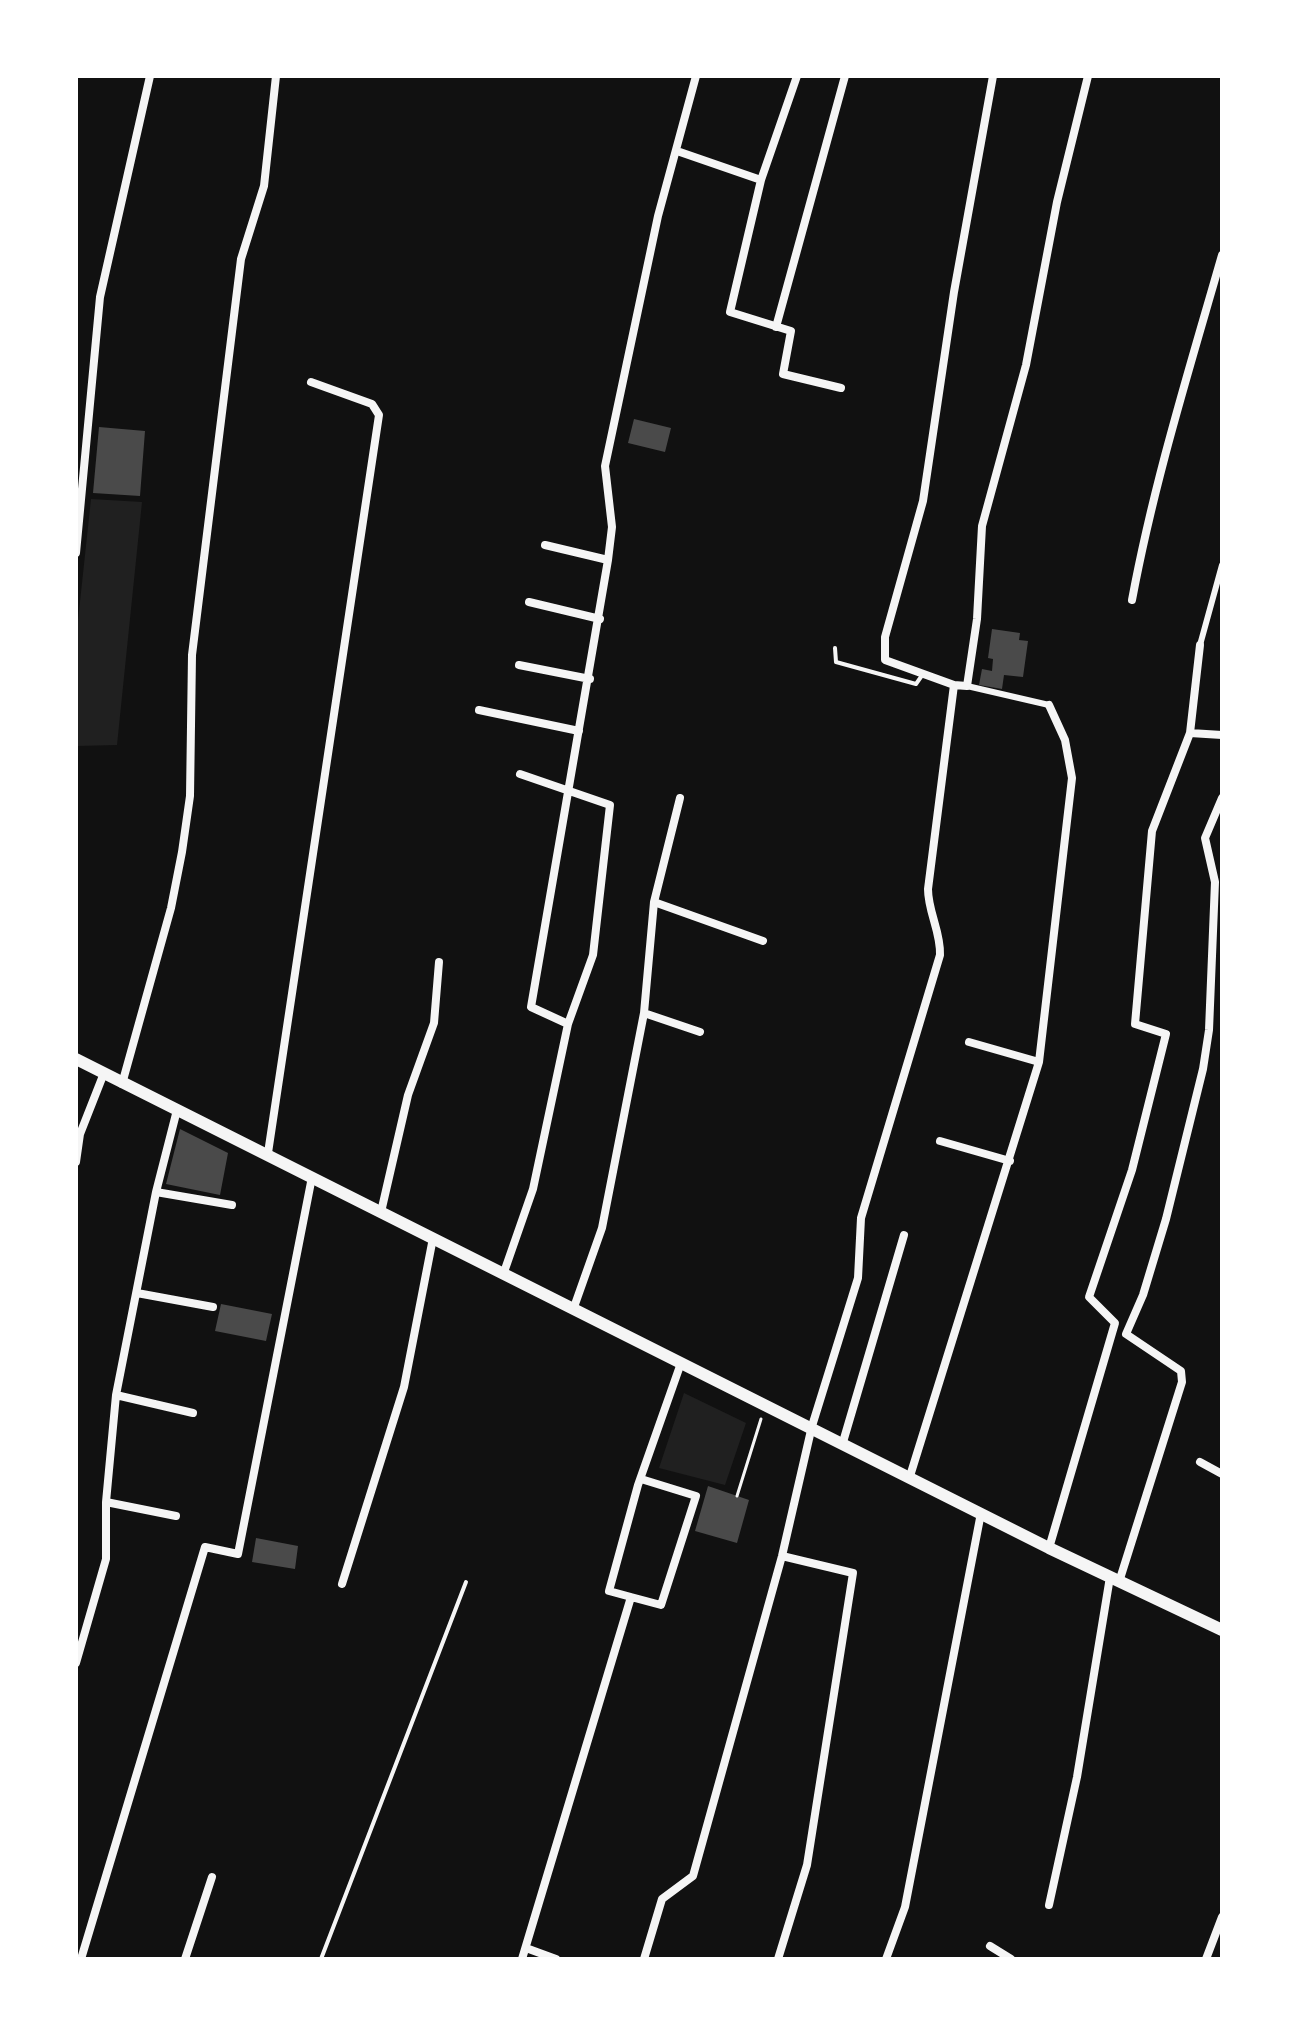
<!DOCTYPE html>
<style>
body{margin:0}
#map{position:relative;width:1298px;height:2035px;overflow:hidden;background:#111;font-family:"Noto Serif",serif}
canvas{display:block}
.frame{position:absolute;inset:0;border:78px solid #fff;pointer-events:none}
</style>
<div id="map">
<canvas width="1298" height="2035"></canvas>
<div class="frame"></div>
</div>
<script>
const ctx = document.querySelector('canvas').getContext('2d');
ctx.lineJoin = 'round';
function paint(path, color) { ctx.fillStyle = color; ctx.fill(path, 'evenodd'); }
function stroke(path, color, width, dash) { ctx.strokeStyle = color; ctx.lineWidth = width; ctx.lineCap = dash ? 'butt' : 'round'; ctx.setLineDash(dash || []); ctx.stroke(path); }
paint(new Path2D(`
 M91,499L142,502L117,745L76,746V639Z
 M684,1393L746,1423L725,1485L659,1468Z`), '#202020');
paint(new Path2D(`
 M634,419L671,428L665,452L628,443Z
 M99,427L145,431L140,496L93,493Z
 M992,629L1020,633L1019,640L1028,641L1023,677L1004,675L1002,689L979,685L982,669L992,671L993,659L988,658Z
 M180,1129L228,1153L220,1195L166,1184Z
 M221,1304L272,1314L266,1341L215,1331Z
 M708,1486L749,1500L737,1543L695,1531Z
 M256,1538L298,1546L295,1569L252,1562Z`), '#4a4a4a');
stroke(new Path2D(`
 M737,1496L761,1419`), '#f5f5f5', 3);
stroke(new Path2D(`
 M835,648L836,662L916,684L923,674
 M321,1959L466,1582`), '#f5f5f5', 4);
stroke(new Path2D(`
 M1200,645L1222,565
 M967,686L1049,705`), '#f5f5f5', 6);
stroke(new Path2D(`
 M797,76L761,180L730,312L791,331L783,374L841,388
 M677,151L761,180
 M776,327L845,76
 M545,545L608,560
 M76,553L100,297L150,76
 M1132,600C1154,482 1189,370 1222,255
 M529,602L600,619
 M519,665L590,679
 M954,685L967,686L977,619L982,526L1026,365L1057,202L1088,76
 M479,710L579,731
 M1190,733L1222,735
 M654,902L763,941
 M644,1013L700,1032
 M568,1024L531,1007L608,560L612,527L605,466L658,216L696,76
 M969,1042L1039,1062
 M122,1084L171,908L182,852L190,796L192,655L241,259L264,186L276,76
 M940,1141L1010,1161
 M268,1153L379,415L372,404L311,382
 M76,1162L80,1134L104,1073
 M156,1192L232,1205
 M381,1212L408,1095L434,1023L439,962
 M503,1275L533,1189L568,1024L593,955L610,805L520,774
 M137,1293L213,1307
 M573,1310L602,1228L644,1013L654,902L680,798
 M116,1395L193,1413
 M843,1442L904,1235
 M1200,1462L1222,1474
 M910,1476L1039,1062L1072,778L1065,740L1049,705
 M106,1502L176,1516
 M1049,1548L1115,1323L1089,1297L1132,1170L1166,1034L1135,1024L1152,831L1190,733L1200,645
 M1119,1582L1182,1382L1181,1371L1126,1334L1143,1295L1166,1219L1203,1069L1209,1030L1215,882L1205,838L1222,798
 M342,1584L404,1387L433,1238
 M631,1597L661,1605L696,1496L641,1479
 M76,1663L106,1559V1502L116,1395L156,1192L177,1110
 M1049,1905L1077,1777L1110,1577
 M990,1946L1011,1959
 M526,1948L556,1959
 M81,1959L205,1547L238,1554L312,1177
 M185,1959L212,1877
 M522,1959L631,1597L609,1591L638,1485L681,1363
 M644,1959L662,1899L693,1876L782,1556L812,1426L858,1278L861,1218L940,955C941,932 928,912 928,889L954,685L885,660V637L923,501L954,292L993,76
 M778,1959L807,1865L853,1573L782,1556
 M886,1959L905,1907L981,1513
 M1206,1959L1222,1917`), '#f5f5f5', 8);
stroke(new Path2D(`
 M76,1059L1049,1548L1222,1630`), '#f5f5f5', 12);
</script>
